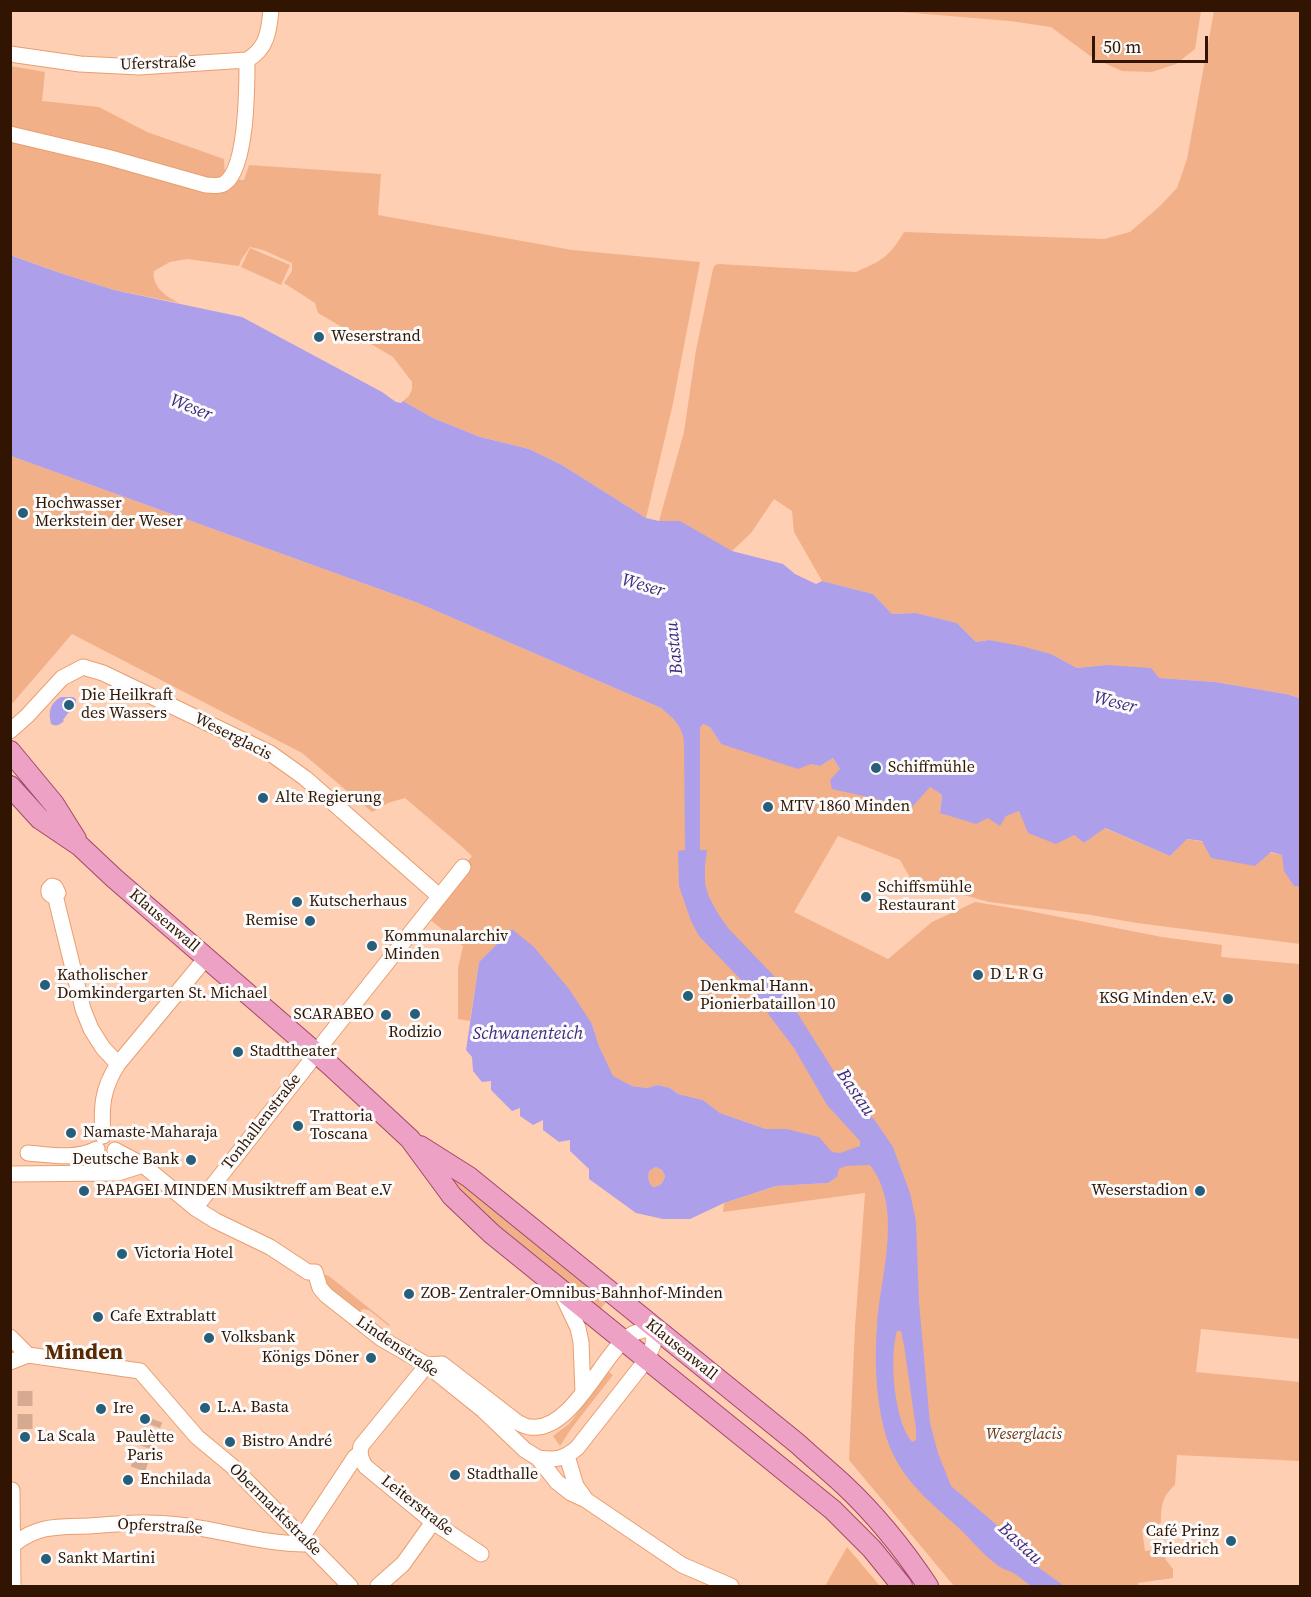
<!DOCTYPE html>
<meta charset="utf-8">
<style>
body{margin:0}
#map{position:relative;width:1311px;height:1597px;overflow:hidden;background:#fecfb3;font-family:"Source Serif 4",serif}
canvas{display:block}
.frame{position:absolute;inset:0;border:12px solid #311502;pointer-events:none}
.scale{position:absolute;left:1092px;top:36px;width:116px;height:27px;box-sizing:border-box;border:3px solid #311502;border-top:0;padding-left:8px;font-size:18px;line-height:21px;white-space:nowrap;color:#311502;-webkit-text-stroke:4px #fbfbfb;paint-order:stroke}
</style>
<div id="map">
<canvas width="1311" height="1597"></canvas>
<div class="frame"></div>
<div class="scale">50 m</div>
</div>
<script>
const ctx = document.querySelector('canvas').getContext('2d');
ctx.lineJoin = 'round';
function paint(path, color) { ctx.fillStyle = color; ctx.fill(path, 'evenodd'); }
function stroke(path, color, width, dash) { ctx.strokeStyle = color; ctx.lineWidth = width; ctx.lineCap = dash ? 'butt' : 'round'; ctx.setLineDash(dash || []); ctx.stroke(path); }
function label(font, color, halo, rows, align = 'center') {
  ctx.font = font + ' "Source Serif 4",serif'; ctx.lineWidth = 6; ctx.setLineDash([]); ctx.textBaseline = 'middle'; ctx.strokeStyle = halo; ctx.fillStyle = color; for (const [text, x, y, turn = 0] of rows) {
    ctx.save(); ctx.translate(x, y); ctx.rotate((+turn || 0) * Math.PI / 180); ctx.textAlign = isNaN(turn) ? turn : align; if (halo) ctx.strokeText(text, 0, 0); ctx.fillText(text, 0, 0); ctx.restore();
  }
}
paint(new Path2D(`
 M890,11L1201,10V11L1195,49L1176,64L1152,72L1122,71L1093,58L1051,27L1010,21Z
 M1214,11H1300V698L1286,694L1215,682L1159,678L1106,665L1077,668L1051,654L989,640L976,642L957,623L916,613L892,614L873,594L822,581L794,532L792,511L774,499L751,533L732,551L659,521L684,432L696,350L713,269L715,265L719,264L856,272C883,260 889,257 904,232L1104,239L1130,232L1159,207L1177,188L1187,159Z
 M10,66L45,72L42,101L99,107L147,132L224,159L225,179L244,180L249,165L381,174L378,215L572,250L700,262L672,408L646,518L562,465L529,449L480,437L433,418L403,401L409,396L412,389V382L393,357L318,313L315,303L284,283L292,271V263L263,250L250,247L241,260L239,266L187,259L170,262L154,271C151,286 167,298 180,303L114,290L60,273L11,255Z
 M250,248L290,265L281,285L241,267Z
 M11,456L418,603L661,708C675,719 681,723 685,741L699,742L700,728L703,724L710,727L721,744L820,766L833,758L840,769L930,787L942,795L940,812C968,816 992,821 1019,811L1074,835L1084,843L1104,828L1170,856L1186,839L1283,855L1294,886L1300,887V944L1137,923L1091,915L989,902L912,881L900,860L838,836L794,912L888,959L932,922L975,902L1024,910L1162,937L1222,945L1221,957L1300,964V1339L1201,1329L1196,1372L1300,1382V1461L1177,1455L1175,1485C1162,1497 1161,1505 1161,1523L1142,1529L1145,1551L1162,1550L1166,1560L1173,1569V1578L1138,1583V1586H954L849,1460L855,1327L865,1193L723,1212L724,1203L776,1186L828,1183L837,1177L787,1129H766L720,1113L703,1100L678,1094L670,1088L658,1085L647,1088L632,1086L612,1076L599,1046L592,1024L512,929L479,962L470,1021L458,1019V968L463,946L424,915L472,856L459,844L405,798L388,803L372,812L302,753L72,634L11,705Z
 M656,1167L662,1170L665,1176C663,1183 661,1186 653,1187C648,1182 648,1178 649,1171Z
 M454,1177L606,1302L600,1310L496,1226L450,1181Z
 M322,1274L329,1276L390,1325L389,1326L369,1310L363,1309L357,1313L324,1287Z
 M609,1372L613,1375L571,1429L560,1446L553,1436L569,1424Z
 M847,1547L880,1586H825Z`), '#f2b088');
paint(new Path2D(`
 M10,255L60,273L114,290L242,317L382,392L396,402L401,403L403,401L433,418L480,437L529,449L562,465L646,518L659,521H680L732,551L783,564L795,574L816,584L822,581L873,594L892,614L916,613L957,623L976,642L989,640L1021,646L1051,654L1077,668L1106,665L1151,668L1159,678L1215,682L1286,694L1300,698V887L1294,886L1284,871L1282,855L1271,852L1255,866L1211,858L1202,841L1187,839L1170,856L1105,828L1084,843L1074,835L1056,844L1028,833L1019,811L1006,816L1000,826L988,818L976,824L940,813L942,795L930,787L912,807L832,789L830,780L840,769L833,758L820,766L811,764L798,769L721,744L710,727L703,724L700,728V850H707L705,866V884L709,897L717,912L728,928L774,976L847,1092L874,1119L893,1147L910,1193L916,1221L919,1302L930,1423L938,1453L951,1486L1025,1549L1031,1562L1064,1586C1056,1587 1038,1589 1032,1586C1025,1583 1020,1576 1013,1573C1008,1570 1002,1569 997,1565C984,1555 973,1542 961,1530C935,1506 907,1485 892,1452C876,1416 874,1364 877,1326C880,1276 904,1209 870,1165L846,1166L839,1169L837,1177L828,1183L776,1186L724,1203L690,1219H663L636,1213L589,1179V1169L570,1151V1140L559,1142L543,1130V1120L533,1125L520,1116V1108L512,1111L491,1090V1081L482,1082L473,1071L472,1057L466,1050L479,962L512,929L534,947L569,989L592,1024L599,1046L613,1076L632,1086L647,1088L658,1085L670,1088L678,1094L703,1100L720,1113L766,1129H787L819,1137L832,1152L840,1153L860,1146V1141L827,1105L794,1048L760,1003L745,984L699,936L691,921L679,886L678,851L685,850L684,741C682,725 673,718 661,708L418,603L11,456ZM656,1167L662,1170L665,1176C663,1183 661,1186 653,1187C648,1182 648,1178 649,1171ZM897,1331H901L904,1345L916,1429V1440L912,1442C894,1421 889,1357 897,1331Z
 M61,697H73L76,699V705L73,710L71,709L63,720L64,721C59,725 57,727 51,724C48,711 50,703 61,697Z`), '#ae9feb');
stroke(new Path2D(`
 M25,1391V1430
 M138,1469L155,1420`), '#d5aa90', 15, [15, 8]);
const minor = new Path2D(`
 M10,54L80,64L139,67L247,60C267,49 269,31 271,10
 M10,134L107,157L206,185C212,185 220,187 225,183C247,167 247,87 247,60
 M10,731L27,716L62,678L83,667L103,673L270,753L305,778L439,896
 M55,895H51L49,893V889L52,886L55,887L58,893L55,895L83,1009L91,1029L103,1048L118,1064
 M103,1136C101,1107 102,1089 118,1064L206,958
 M115,1150L143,1165L195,1208L216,1221L270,1247L308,1272H315L320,1288L326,1295L382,1339L427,1365L443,1378L483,1410L525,1450L538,1458L557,1482L571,1493L586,1500L682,1565L731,1586
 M28,1153C52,1155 74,1160 97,1149
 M10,1174L118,1173L143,1165
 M195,1208L306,1067L327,1038L463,867
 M561,1292L578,1328L581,1342L583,1393
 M10,1337L28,1355L140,1371L197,1437L232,1466L350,1586
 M10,1362L28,1355
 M427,1365L442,1364L517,1422C521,1424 526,1427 530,1427C569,1433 600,1361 624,1340C633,1332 642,1330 654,1328L653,1345L647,1359L577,1448C563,1460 555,1460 538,1458
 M427,1365L361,1446C359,1455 361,1460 366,1467L433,1522L481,1554
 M567,1456L576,1486L584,1497
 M12,1490L13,1586
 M302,1537L355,1457L360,1453
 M14,1544C39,1525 57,1527 87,1526C118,1524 148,1521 179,1525C223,1530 265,1545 310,1544
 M378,1586L403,1564L433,1522`);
const major = new Path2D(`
 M10,751L54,804L76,839
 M10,786L40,819L80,846L114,878L330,1065L382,1113L410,1139L452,1196L492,1234L833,1510L872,1549L902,1586
 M420,1146L469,1177L798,1444C813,1458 829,1471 844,1485C876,1515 904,1550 928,1586`);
stroke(minor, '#e99e6f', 17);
stroke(major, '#a34768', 22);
stroke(minor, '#fff', 15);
stroke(major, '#eda1c5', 20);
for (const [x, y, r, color] of [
 [319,337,6,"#275e79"],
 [23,513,6,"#275e79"],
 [69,705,6,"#275e79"],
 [876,768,6,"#275e79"],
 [263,798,6,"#275e79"],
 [768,807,6,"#275e79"],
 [866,897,6,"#275e79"],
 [297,902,6,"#275e79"],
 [310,921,6,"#275e79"],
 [372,946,6,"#275e79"],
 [978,975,6,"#275e79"],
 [45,985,6,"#275e79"],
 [688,996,6,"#275e79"],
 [1228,999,6,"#275e79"],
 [415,1014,6,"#275e79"],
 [386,1015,6,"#275e79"],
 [238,1052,6,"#275e79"],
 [298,1126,6,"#275e79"],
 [71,1133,6,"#275e79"],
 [191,1160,6,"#275e79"],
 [84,1191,6,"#275e79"],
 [1200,1191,6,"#275e79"],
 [122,1254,6,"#275e79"],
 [409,1294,6,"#275e79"],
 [98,1317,6,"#275e79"],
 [209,1338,6,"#275e79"],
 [371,1358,6,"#275e79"],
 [205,1408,6,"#275e79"],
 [101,1409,6,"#275e79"],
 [145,1419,6,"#275e79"],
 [25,1437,6,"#275e79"],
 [230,1442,6,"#275e79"],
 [455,1475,6,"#275e79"],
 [128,1480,6,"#275e79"],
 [1231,1541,6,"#275e79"],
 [46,1559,6,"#275e79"]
]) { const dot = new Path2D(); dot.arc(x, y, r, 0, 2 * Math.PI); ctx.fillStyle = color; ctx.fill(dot); stroke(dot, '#fbfbfb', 2); }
label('16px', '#311502', '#fbfbfb', [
 ["Uferstraße",158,64,-2],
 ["Weserglacis",233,737,27],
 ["Klausenwall",164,921,41],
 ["Tonhallenstraße",262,1122,-52],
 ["Lindenstraße",397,1347,34],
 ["Klausenwall",681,1350,39],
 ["Leiterstraße",417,1506,38],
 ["Obermarktstraße",275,1510,45],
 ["Opferstraße",160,1527,3]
]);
label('16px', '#311502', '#fbfbfb', [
 ["Weserstrand",331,337],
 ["Hochwasser",35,504],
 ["Merkstein der Weser",35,522],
 ["Die Heilkraft",81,696],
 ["des Wassers",81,714],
 ["Schiffmühle",888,768],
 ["Alte Regierung",275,798],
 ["MTV 1860 Minden",780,807],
 ["Schiffsmühle",878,888],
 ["Restaurant",878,906],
 ["Kutscherhaus",309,902],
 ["Remise",298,921,"right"],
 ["Kommunalarchiv",384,937],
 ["Minden",384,955],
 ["D L R G",990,975],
 ["Katholischer",57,976],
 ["Domkindergarten St. Michael",57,994],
 ["Denkmal Hann.",700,987],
 ["Pionierbataillon 10",700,1005],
 ["KSG Minden e.V.",1216,999,"right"],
 ["SCARABEO",374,1015,"right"],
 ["Rodizio",415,1033,"center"],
 ["Stadttheater",250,1052],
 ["Trattoria",310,1117],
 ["Toscana",310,1135],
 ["Namaste-Maharaja",83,1133],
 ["Deutsche Bank",179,1160,"right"],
 ["PAPAGEI MINDEN Musiktreff am Beat e.V",96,1191],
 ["Weserstadion",1188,1191,"right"],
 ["Victoria Hotel",134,1254],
 ["ZOB- Zentraler-Omnibus-Bahnhof-Minden",421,1294],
 ["Cafe Extrablatt",110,1317],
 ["Volksbank",221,1338],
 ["Königs Döner",359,1358,"right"],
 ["L.A. Basta",217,1408],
 ["Ire",113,1409],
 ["La Scala",37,1437],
 ["Paulètte",145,1438,"center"],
 ["Paris",145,1456,"center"],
 ["Bistro André",242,1442],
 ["Stadthalle",467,1475],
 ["Enchilada",140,1480],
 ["Café Prinz",1219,1532,"right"],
 ["Friedrich",1219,1550,"right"],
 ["Sankt Martini",58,1559]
], 'left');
label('italic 16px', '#673715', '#fbfbfb', [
 ["Weserglacis",1024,1435]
]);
label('italic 18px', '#43287f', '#fbfbfb', [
 ["Weser",191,408,22],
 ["Weser",643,586,16],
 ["Bastau",675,648,-96],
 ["Weser",1115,703,14],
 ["Schwanenteich",528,1034],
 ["Bastau",855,1093,56],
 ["Bastau",1020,1544,43]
]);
label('bold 22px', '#5a2900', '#fbfbfb', [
 ["Minden",84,1353]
]);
</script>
